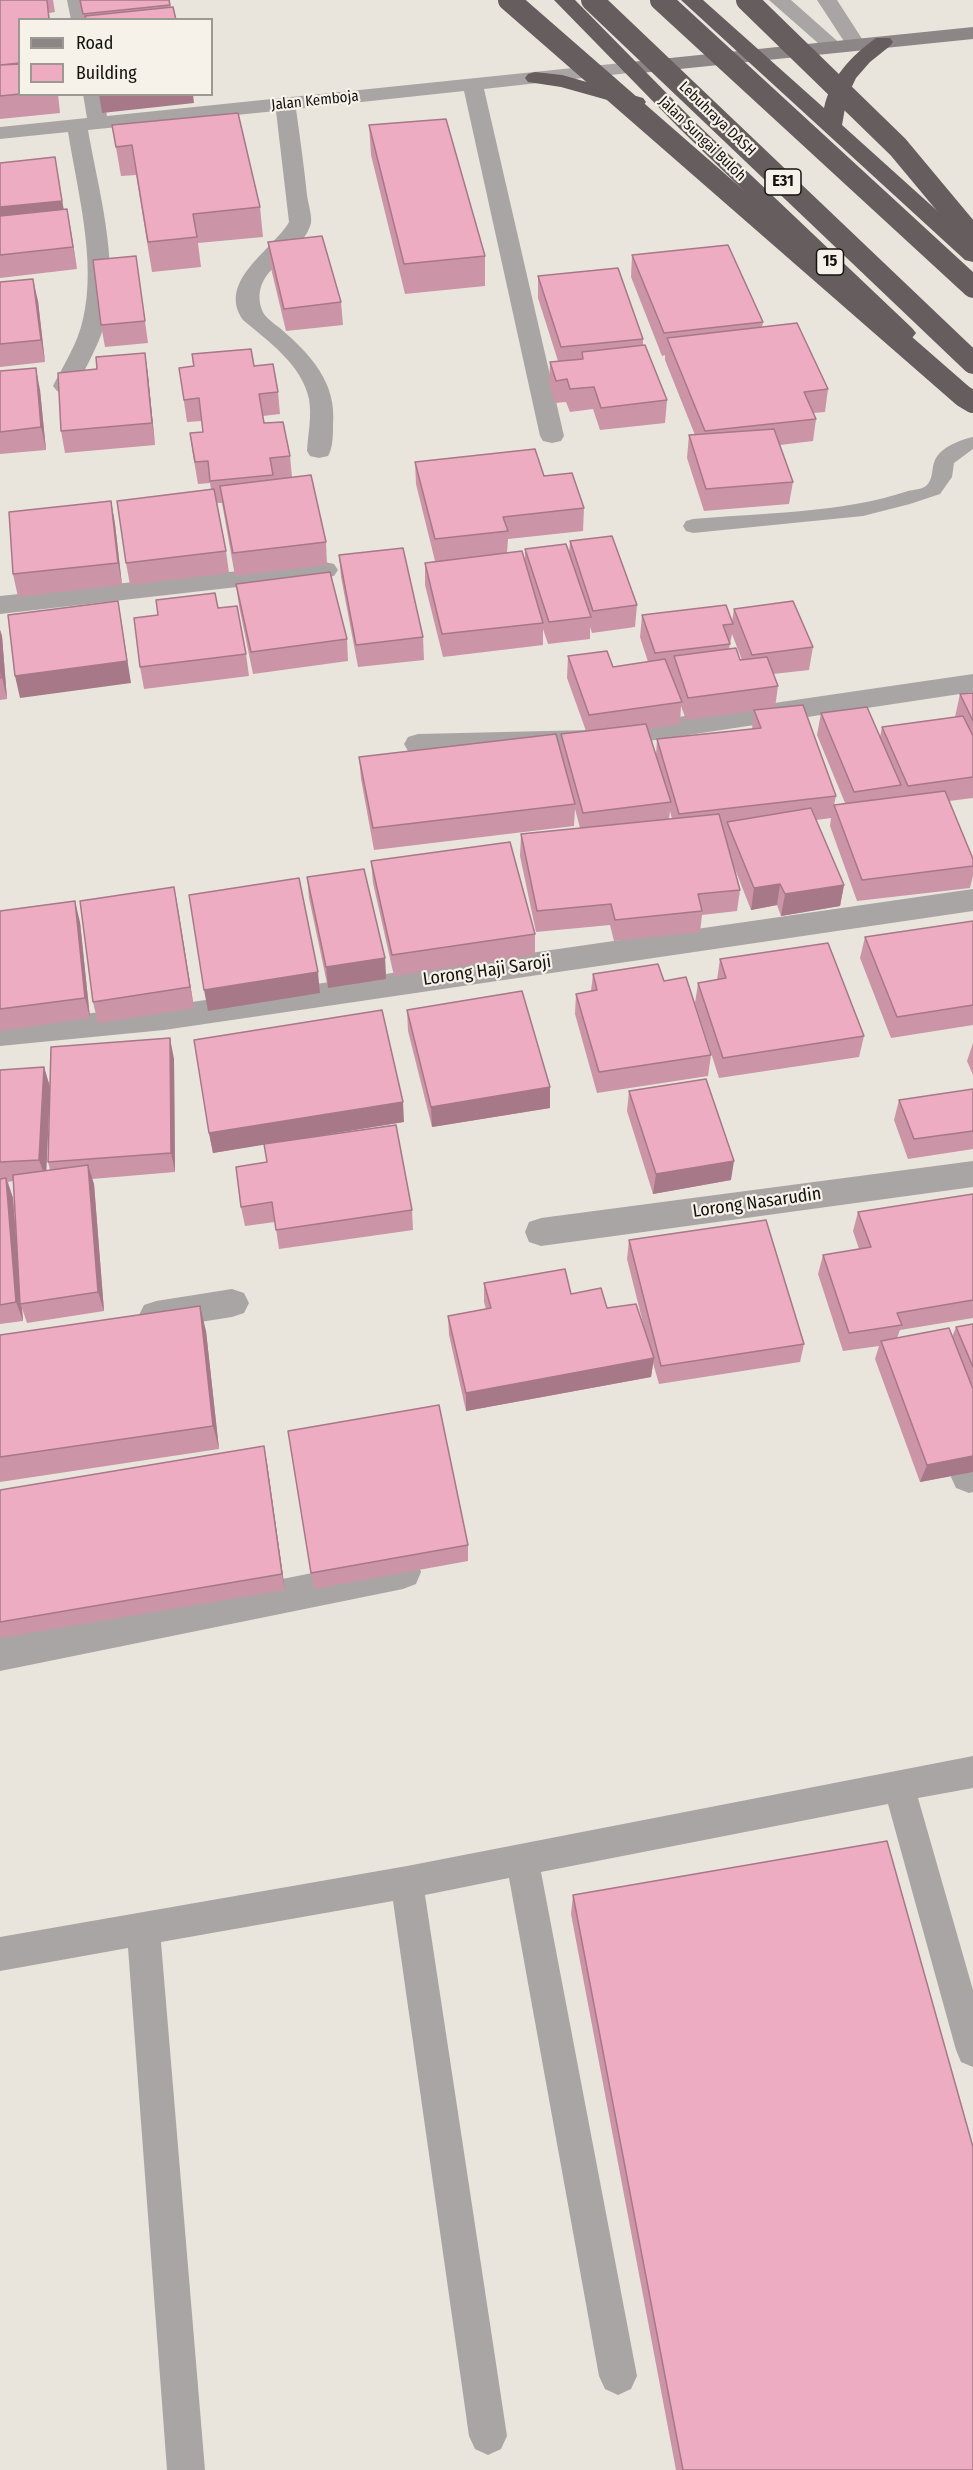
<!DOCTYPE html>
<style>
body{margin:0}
#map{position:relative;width:973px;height:2470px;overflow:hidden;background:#e9e5dc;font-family:"Fira Sans Condensed",sans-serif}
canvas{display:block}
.legend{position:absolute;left:18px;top:18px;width:195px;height:78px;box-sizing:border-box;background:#f6f2e9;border:2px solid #9c9992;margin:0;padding:8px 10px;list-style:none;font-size:18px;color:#141310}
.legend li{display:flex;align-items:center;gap:12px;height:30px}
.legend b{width:30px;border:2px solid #9c9992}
</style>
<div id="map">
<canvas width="973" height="2470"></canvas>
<ul class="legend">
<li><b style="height:8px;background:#8d8686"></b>Road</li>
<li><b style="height:16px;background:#edacc2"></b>Building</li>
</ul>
</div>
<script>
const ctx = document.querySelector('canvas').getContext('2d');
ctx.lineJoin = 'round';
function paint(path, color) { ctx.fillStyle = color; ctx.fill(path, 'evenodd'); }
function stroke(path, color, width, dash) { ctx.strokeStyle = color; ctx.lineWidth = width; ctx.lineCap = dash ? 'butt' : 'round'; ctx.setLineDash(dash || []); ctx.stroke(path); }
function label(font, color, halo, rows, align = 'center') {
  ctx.font = font + ' "Fira Sans Condensed",sans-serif'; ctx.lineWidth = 4.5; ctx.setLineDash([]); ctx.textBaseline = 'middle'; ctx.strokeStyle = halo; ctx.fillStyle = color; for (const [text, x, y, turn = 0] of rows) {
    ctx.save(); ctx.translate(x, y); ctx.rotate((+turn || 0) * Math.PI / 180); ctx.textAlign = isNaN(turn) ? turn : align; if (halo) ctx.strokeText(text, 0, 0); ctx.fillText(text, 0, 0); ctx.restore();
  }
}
paint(new Path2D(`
 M973,437V449L954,463L952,477L940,494L910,504L863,516L693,533L686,531L683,526L686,521L693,519C761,513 844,513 908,491C913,490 922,489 926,486C934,479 931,468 935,460C941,447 960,440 973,437Z
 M973,1756V1788L918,1798L973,1990V2067L961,2062L956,2050L888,1804L541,1872L637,2376L631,2389L618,2395L605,2389L599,2376L509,1878L425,1895L507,2436L501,2449L488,2455L475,2449L469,2436L393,1901L161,1942L205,2470H167L128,1948L0,1971V1937L407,1866Z`), '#aaa5a5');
paint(new Path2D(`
 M67,0H87L91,20H71Z
 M769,0H791L844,47L841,51H827Z
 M817,0H837L866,45L863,49H849Z
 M631,62L638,64L641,68L638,72L484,89L564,436L561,441L552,443L543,441L540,436L464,91L296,109C300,138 304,166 307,195C308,203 312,215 311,223C302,258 248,267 262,310C264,317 275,324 281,329C311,355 337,383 333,425C333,435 333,448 328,456L319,458L310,456L307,451C308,434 312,416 309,399C302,365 268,341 243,320C216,281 273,250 289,222L276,111L88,130C98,188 119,260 106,318C101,342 87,364 77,386L73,391L65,393L57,391L53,386C64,364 78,343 83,319C97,262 77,189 68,132L0,139V127L87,118L83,94H103L107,116Z
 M325,562L334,564L338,570L334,576L0,614V596Z
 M973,674V692L589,750L418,754L408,751L404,744L408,737L418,734L589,730Z
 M973,889V911L164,1030L0,1046V1022L164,1006Z
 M973,1161V1187L541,1246L529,1242L525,1232L529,1222L541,1218Z
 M232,1289L244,1293L249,1303L244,1313L232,1317L156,1329L144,1325L139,1315L144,1305L156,1301Z
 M973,1460V1492L969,1493L956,1488L951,1477L956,1466Z
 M403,1555L416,1560L421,1572L416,1584L403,1589L0,1671V1635Z`), '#aaa5a5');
paint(new Path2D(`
 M973,27V39L631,74L624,72L621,68L624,64L631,62Z`), '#8d8686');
paint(new Path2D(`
 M554,0H575L694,121L912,328L916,333L912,338L904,340L896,338L680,129Z
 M681,0H703L824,108C831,77 851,56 876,38H890L893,42L890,46L870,62L856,78L847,97L842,125L973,243V262L965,260Z
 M535,72L562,75L643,98L646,102L643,106L636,108L561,87L528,82L525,78L528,74Z`), '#665d5e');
stroke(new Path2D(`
 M509,0L963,396L973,402
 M592,0L973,363
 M661,0L973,287
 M747,0L898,147L973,237`), '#665d5e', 22);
paint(new Path2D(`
 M0,0H53L55,12L49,13L50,20H20V94H58L60,113L0,119Z
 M79,0H169L171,8L176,20H83Z
 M112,125L260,207L263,237L198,243L201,267L152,272L136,175L121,176Z
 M369,125L485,256V286L405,294L371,155Z
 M0,163L64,210L71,231L77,269L0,278Z
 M268,242L341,302L343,325L286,331L270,264Z
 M632,255L763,322L762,327L828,389L825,412L813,413L816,419L813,441L780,445L793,482L789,504L704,511L687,458L689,435H695L665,360V355L662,356L631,277Z
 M136,256L148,343L105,347L101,325Z
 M538,276L643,339V346L667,400L665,423L600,430L593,409L570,412L566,402L555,403L549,384L550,362L558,361L538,298Z
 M0,282L38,301L45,362L0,367Z
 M145,353L148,375L155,445L65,453L61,431L97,369Z
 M192,354L254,366L278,392L280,414L263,416L264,423L290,456L292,477L326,542L327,565L235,576L222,503H217L226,551L229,573L130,585L126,563L211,489L210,483L198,484L193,455L190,433L203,432L202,421L187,422L179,368L193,366Z
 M0,371L40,390L46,450L0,454Z
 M415,462L544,476L584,508L583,531L508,539L507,553L525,561V549L569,553L570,541L637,605L635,627L592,633L590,627V639L548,644L543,629V645L443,657L425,585V563L435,561L416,484Z
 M111,501L115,524L122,585L18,597L13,574Z
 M339,555L423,637L424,660L358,667L341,577Z
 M236,584L347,639L348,661L253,674L239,606Z
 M218,608L246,654L249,676L144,689L140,667Z
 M734,609L813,647L809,670L773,674L778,686L775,708L836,796L834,805L845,803L817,735L821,713L880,737L882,727L955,717L960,694L973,693V798L949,801L973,859V876L970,888L857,901L830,826L831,818L816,820L844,885L840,906L781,916L777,905L751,910L735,869L740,890L737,911L702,915L700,932L614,941L610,925L536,932L520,856L521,834L580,828L575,809L574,826L374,850L361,779L359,757L560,751L561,734L586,731L567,678L568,656L613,667L648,662L640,637L642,615L732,621ZM732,634L742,660H740L729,649ZM681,706L686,720L754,711L752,729L657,739L656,756L647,729L680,724ZM670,811L672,819H669Z
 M0,630L2,636L7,699L0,700Z
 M371,861L535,934V955L394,976L373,883Z
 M307,877L385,958L386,979L328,988L309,898Z
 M174,887L194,1008L98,1023L93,1002Z
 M0,911L80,922L90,1018L0,1031Z
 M973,921V1025L891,1038L860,958L865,937Z
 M720,959L864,1036L859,1057L719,1078L695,1003L698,983L717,980Z
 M593,974L664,981L711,1055L708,1076L597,1093L575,1014L576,994L591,991Z
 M407,1010L550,1087V1108L432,1127L408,1031Z
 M973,1043V1075L967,1061Z
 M174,1059L175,1172L92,1179L94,1184L104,1311L27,1323L22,1308L23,1321L0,1324V1070L44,1067L50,1087L46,1170H50L48,1162ZM13,1181L17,1252L13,1198L8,1182Z
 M973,1089V1149L908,1159L894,1120L899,1100Z
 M629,1091L731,1180L653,1194L627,1111Z
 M404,1122L296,1139L412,1210L413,1230L279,1249L275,1222L245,1226L241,1207L267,1162L264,1144L213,1153L209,1133Z
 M973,1194V1318L900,1330L897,1338L952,1337L956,1327L973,1324V1472L920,1482L875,1359L879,1346L843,1351L818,1274L823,1255L859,1249L853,1231L858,1212Z
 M629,1240L804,1344L800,1362L659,1384L653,1363L651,1377L466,1411L449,1335L448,1316L486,1309L484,1302V1283L571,1294L645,1331L627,1259Z
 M206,1331L219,1449L0,1482V1335Z
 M288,1431L468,1545V1561L314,1589Z
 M267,1463L285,1590L0,1638V1490Z
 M573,1895L973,2470H676L571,1914Z`), '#cc94a7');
paint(new Path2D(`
 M99,94H193L194,103L102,113Z
 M55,157L66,223L0,230V207Z
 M67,209L71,231L77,269L73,247Z
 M33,279L38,301L45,362L41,340Z
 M145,353L148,375L155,445L152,423Z
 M36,368L40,390L46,450L41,427Z
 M111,501L115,524L122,585L118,563Z
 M118,601L131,683L20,698L15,676Z
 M0,630L2,636L7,699L2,677L0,659Z
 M780,884L777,905L751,910L754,888Z
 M844,885L840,906L781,916L785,894Z
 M174,887L178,908L194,1008L190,987Z
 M75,901L80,922L90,1018L85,998Z
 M385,958L386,979L328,988L326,967Z
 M318,972L320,993L208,1011L204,990Z
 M170,1038L174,1059L175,1172L171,1153Z
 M44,1067L50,1087L46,1179L39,1160Z
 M550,1087V1108L432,1127L431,1107Z
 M403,1102L404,1122L213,1153L209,1133Z
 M734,1161L731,1180L653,1194L656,1174Z
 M88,1165L94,1184L104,1311L98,1292Z
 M6,1178L13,1198L21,1304H20L22,1308L23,1321L16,1302Z
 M200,1306L206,1331L219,1449L213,1426Z
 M654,1358L651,1377L466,1411V1393Z
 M264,1446L267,1463L285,1590L282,1574Z
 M973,1456V1472L920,1482L927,1465Z`), '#a67888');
const building = new Path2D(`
 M0,0H47L49,20H20V63L0,65Z
 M80,0H169L170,5L83,14Z
 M173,7L176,20H86L85,16Z
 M20,64V94L0,96V65Z
 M238,113L260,207L193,214L197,237L148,242L132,145L116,147L112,125Z
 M446,119L485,256L404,264L369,125Z
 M55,157L62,201L0,207V163Z
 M67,209L73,247L0,255V216Z
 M322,236L341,302L284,309L268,242Z
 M728,245L763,322L664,333L632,255Z
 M136,256L145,321L101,325L93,260Z
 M618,268L643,339L561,347L538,276Z
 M33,279L41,340L0,344V282Z
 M797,323L828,389L804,392L816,419L705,431L667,338Z
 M645,345L667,400L601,408L594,387L570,389L567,379L556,381L550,362L583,359L582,352Z
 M251,349L254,366L273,364L278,392L259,394L264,423L283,422L290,456L270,458L273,475L210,481L208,461L195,462L190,433L203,432L199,398L184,400L179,368L194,366L192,354Z
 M145,353L152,423L61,431L58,373L97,369L96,357Z
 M36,368L41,427L0,432V371Z
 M774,429L793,482L706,489L689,435Z
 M535,449L544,476L572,473L584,508L503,517L508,531L435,539L415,462Z
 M311,475L326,542L233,553L220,486Z
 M214,489L226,551L126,563L117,501Z
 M111,501L118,563L13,574L9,512Z
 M612,536L637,605L593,611L570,541Z
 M566,544L591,617L549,622L525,549Z
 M403,548L423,637L356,645L339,555Z
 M522,551L543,623L442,634L425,563Z
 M330,572L347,639L251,652L236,584Z
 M215,593L218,608L237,606L246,654L140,667L134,618L158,615L156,600Z
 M118,601L127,661L15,676L8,615Z
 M793,601L813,647L752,655L734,609Z
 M726,605L733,624L723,625L730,644L655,653L642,615Z
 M736,648L740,660L767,657L778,686L688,698L674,656Z
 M607,651L613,667L665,659L682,702L589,715L568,656Z
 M0,659L2,677L0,678Z
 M973,693V721L960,694Z
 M803,705L836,796L679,814L657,739L761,728L754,710Z
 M867,707L901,785L854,792L821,713Z
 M963,716L973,736V777L908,786L882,727Z
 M646,724L671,802L583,813L561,734Z
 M556,734L575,804L373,828L359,757Z
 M945,791L973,859V866L862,880L834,805Z
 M811,808L844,885L785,894L780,884L754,888L727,822Z
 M719,814L740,890L698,894L702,911L615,920L611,904L537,911L521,834Z
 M510,842L535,934L392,955L371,861Z
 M364,869L385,958L326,967L307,877Z
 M299,878L318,972L204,990L189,895Z
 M174,887L190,987L93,1002L80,901Z
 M75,901L85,998L0,1009V911Z
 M973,921V1005L897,1017L865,937Z
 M828,943L864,1036L723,1058L698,983L726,978L720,959Z
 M658,964L664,981L686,977L711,1055L599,1072L576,994L597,990L593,974Z
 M522,991L550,1087L431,1107L407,1010Z
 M382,1010L403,1102L209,1133L194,1040Z
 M170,1038L171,1153L48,1162L51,1047Z
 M44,1067L39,1160L0,1162V1070Z
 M706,1079L734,1161L656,1174L629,1091Z
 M973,1089V1131L914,1139L899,1100Z
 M396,1125L412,1210L276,1230L272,1202L241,1207L236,1167L267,1162L264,1144Z
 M88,1165L98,1292L20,1304L13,1175Z
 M6,1178L16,1302L0,1305V1179Z
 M973,1194V1300L897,1313L902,1325L849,1333L823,1255L871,1247L858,1212Z
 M766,1220L804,1344L661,1366L629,1240Z
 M565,1269L571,1294L601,1288L607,1308L636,1304L654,1358L466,1393L448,1316L491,1308L484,1283Z
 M200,1306L213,1426L0,1457V1335Z
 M973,1324V1367L956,1327Z
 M949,1328L973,1389V1456L927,1465L881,1341Z
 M439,1405L468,1545L311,1573L288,1431Z
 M264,1446L282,1574L0,1622V1490Z
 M887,1841L973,2147V2470H683L573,1895Z`);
paint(building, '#edacc2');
stroke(building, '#a67888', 1.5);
label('15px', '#141310', '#f6f2e9', [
 ["Jalan Kemboja",315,101,-6],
 ["Lebuhraya DASH",717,119,44],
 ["Jalan Sungai Buloh",702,139,44]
]);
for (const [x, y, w] of [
 [783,182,36],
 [830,262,27]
]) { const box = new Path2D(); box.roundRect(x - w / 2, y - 13, w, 26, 4.5); ctx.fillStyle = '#f6f2e9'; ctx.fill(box); stroke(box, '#141310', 1.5); }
label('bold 16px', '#141310', null, [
 ["E31",783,182],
 ["15",830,262]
]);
label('18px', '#141310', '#f6f2e9', [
 ["Lorong Haji Saroji",487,971,-8],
 ["Lorong Nasarudin",757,1203,-8]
]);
</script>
